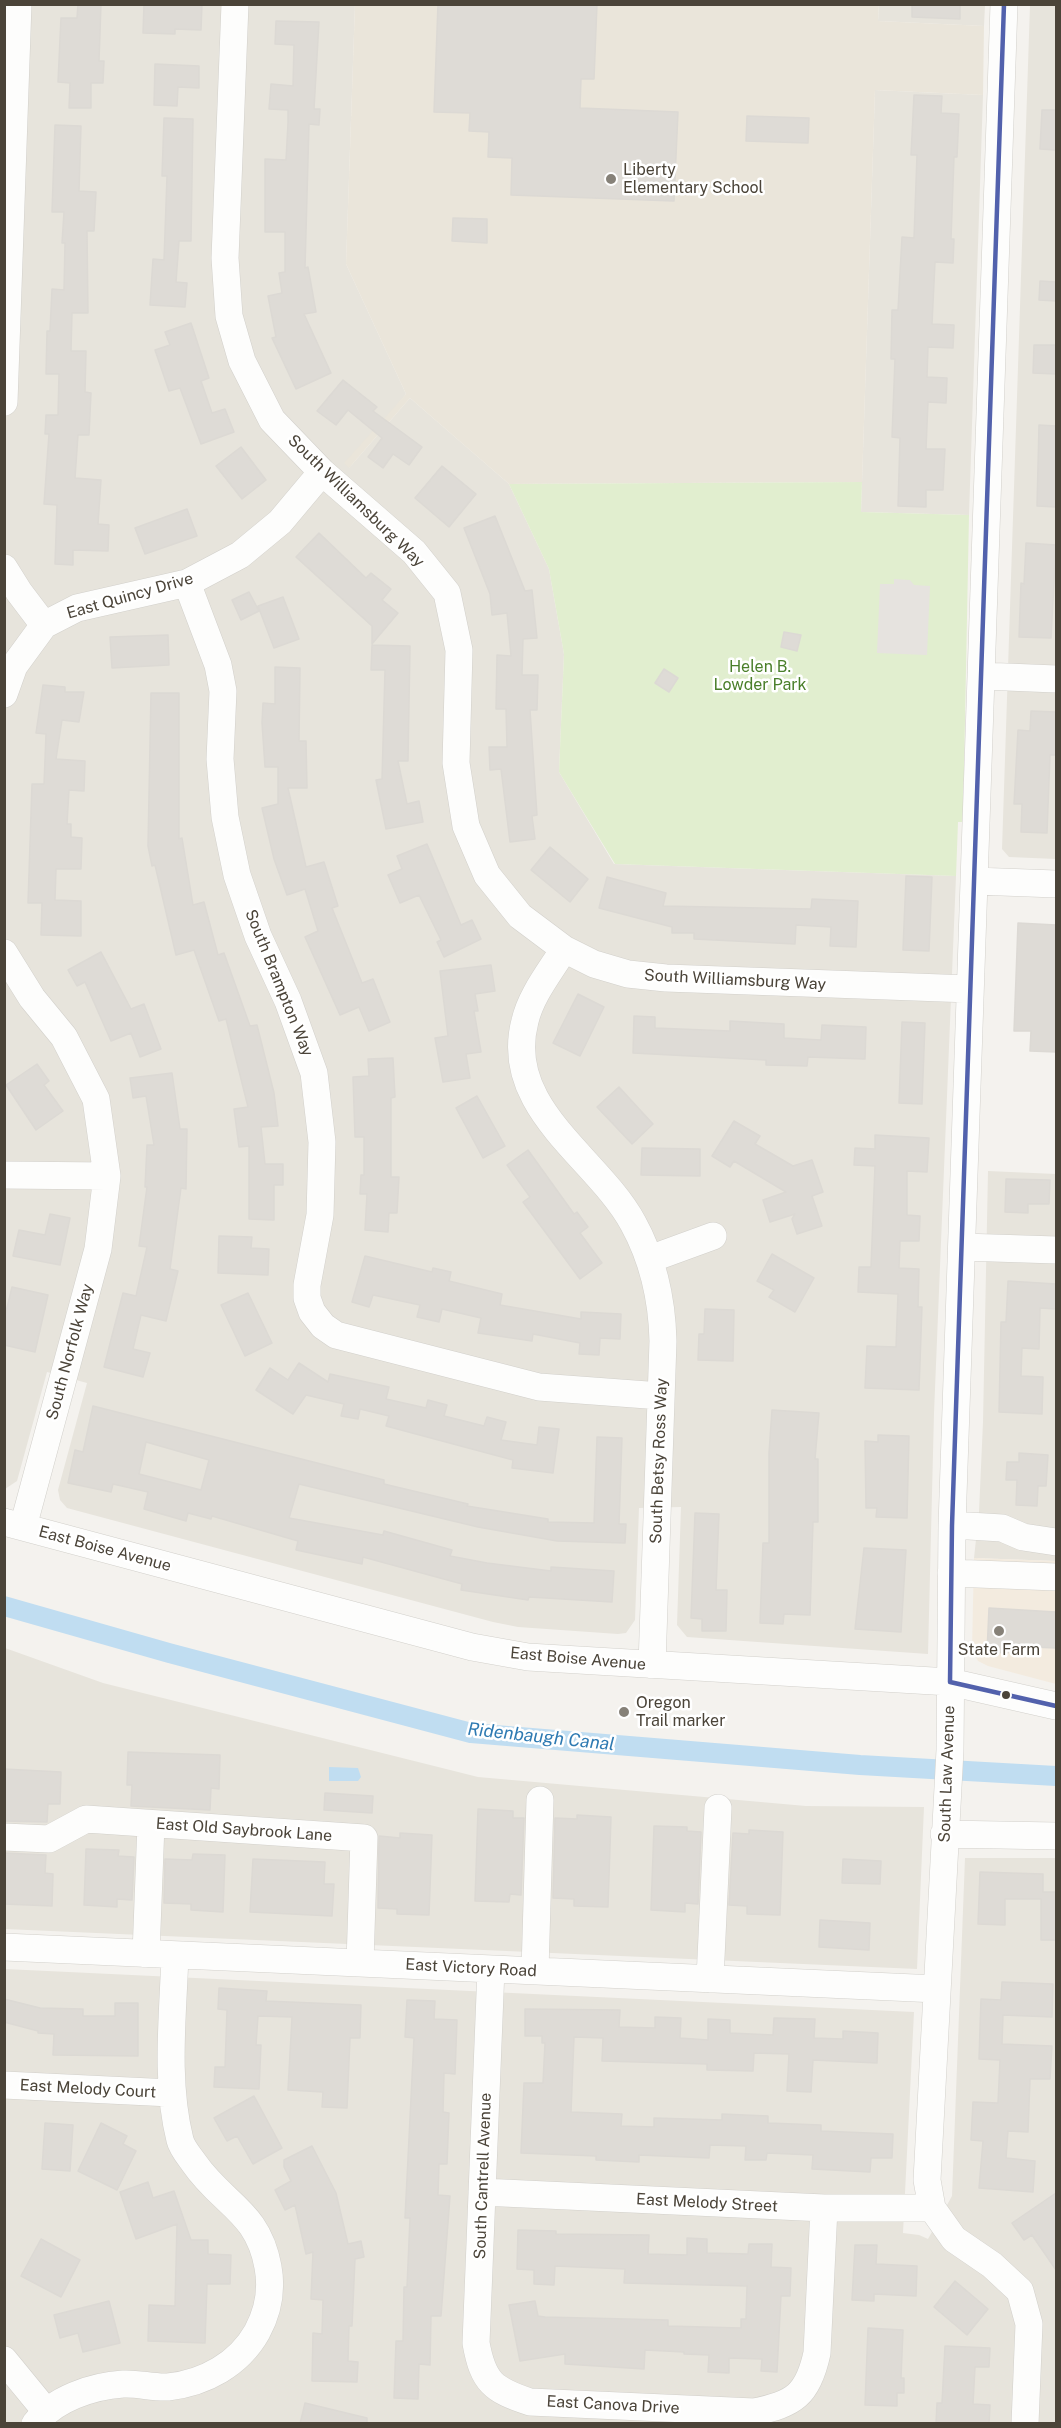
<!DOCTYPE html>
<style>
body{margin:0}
#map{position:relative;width:1061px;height:2428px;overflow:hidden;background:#f4f2ee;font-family:"Public Sans",sans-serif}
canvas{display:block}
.frame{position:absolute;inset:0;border:6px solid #4b4439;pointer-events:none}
</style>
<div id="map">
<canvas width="1061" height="2428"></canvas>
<div class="frame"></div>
</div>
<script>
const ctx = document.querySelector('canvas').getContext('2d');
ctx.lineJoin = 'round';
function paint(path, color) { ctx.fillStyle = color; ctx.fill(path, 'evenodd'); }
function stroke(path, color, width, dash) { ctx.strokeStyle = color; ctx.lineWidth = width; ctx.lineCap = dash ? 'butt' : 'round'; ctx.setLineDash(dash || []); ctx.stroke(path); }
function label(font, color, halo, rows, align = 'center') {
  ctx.font = font + ' "Public Sans",sans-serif'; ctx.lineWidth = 5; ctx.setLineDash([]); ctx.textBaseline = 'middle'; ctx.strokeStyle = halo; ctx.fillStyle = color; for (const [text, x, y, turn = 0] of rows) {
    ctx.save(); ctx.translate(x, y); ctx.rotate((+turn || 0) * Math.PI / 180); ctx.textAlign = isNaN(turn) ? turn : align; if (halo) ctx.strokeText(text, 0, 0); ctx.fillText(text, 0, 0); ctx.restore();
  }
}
paint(new Path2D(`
 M4,5H355L346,264L406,394L349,468L410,398L509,484L549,569L564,654L559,772L614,864L956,876L934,1413L928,1654L687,1637L677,1625L681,1507L639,1508L635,1620L626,1633L618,1634L518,1627L493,1622L67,1508L60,1500L58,1490L87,1383L47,1372L17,1481L5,1489Z
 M879,5H985L984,26L878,21Z
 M1030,5H1056V859L1009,857L1002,849Z
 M875,90L983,95L969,515L861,512Z
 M988,1171L1056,1174V1561L974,1558L979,1512L983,1422Z
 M5,1648L103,1683L478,1777L806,1806L924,1807L917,1969L5,1929Z
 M965,1858H1056V2423L5,2424V1969L914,2012L903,2233L919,2235L928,2239L952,2196Z`), '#e7e4dc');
paint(new Path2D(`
 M974,1558L1056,1561V1684L988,1666L978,1661L972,1649Z`), '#f3ebdf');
paint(new Path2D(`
 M879,4L878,21L984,26L983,95L875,90L862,482L509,484L410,398L349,468L344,463L406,394L346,264L355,5Z`), '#eae5da');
paint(new Path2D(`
 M862,482L861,512L969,515L963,822H958L956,876L615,864L559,772L564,654L549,569L509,484Z`), '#e1eecf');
paint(new Path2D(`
 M894,579L910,580L914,585L930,586L927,655L877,653L880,584H894Z`), '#e6e3df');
paint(new Path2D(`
 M329,1767L358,1768L361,1777L358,1781H329Z`), '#c0ddf1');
stroke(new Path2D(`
 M4,1606L169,1653L471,1733L860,1765L1056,1776`), '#c0ddf1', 20);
const building = new Path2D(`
 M78,4H101L99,61H104L103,83H91V108H69L70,83L58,82L61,18H77Z
 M144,4H202L201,30L175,29V34L143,33Z
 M438,4H597L594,79H581L580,108L678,112L674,201L511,195L512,158L488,157L489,132L469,131L470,113L434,112Z
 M912,4H960V19L912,17Z
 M276,21L319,22L314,109H320L319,125L309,124L305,268L308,267L316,312L304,314L331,373L296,389L272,338L276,337L268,296L282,293L279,273L285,272V232H265V159L286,160L288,123V110L269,109L271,84L293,86L294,45L275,44Z
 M155,64L199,66V88L178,87L177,106L154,105Z
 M914,95L942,96L941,113L959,114L957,157H954L951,239H954L953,263L935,262L932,324L954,325L953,348L928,347L927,377L947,378L946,403L928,402L926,449H945L943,490H926V507L898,506L900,438L892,437L895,359H891L892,310H898L902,237L914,238L917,155H911Z
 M1042,110H1056V150L1040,149Z
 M747,116L809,118L808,143L746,141Z
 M164,118L193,119L191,241H179L176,282L187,283L185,307L150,305L153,259L164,260L167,176H162Z
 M55,125L81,126L79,191L96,192L94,231H87L88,313H72L71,351H86L85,392L91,393L89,435H78L75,478L101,480L98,524L109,525L108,551L73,550V565L55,564L57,505L44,504L49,434H45L46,415H58L59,374H46L47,331H50L52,289L64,290L65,243H62L64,212H52Z
 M453,218L487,219V243L452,241Z
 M1040,281L1056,282V301L1039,300Z
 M191,323L209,378L201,381L212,413L225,409L234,432L201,444L180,388L169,391L155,350L170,345L165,332Z
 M1034,345H1056V374L1033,373Z
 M343,380L377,407L373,411L422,447L409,465L393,454L383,468L368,457L382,438L348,410L336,425L317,411Z
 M1039,425L1056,426V507L1037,506Z
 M241,447L266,480L242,499L216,466Z
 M442,466L476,494L449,527L415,498Z
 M187,509L197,536L145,554L135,528Z
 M495,516L525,591L532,590L537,638L523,639L522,675H538L537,710H530L537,815L532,816L535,839L510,842L501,769L490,770L489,747H507L506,709H496L497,655L511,656L507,613L492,615L490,594L464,528Z
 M319,533L366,578L371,573L391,589L382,600L398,613L372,644V626L296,557Z
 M1026,543L1056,545L1051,638L1019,637L1021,583L1024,584Z
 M249,592L259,611L241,620L232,600Z
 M283,597L299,639L274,648L258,606Z
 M784,632L801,635L797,651L781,647Z
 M168,635L169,665L112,668L110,637Z
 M372,645L410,646L408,761H398L407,804L419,801L423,822L386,829L376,780L382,779L385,670H371Z
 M275,667L300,668L299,741H306L307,788H288L306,867L324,862L338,906L332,908L362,983L373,979L390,1022L369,1031L359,1007L340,1015L305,937L318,931L305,889L287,895L274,859L262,808L278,804V767H265L262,723L263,703L275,704Z
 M664,669L678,678L669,692L655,683Z
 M43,685L65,687V692H84L79,722L62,720L56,759L85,761L84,791L69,790L67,824H71V837L82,838L81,869H56L55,900L81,901V936L41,935L42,903H28L32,784H44L46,734L36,733Z
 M151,693H179V839L182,838L193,905L204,902L218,955L224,953L250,1026L257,1025L274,1093L278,1126L261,1127L265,1164H283V1185H274V1220L249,1219V1146L239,1147L234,1109L248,1107L226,1019L219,1021L194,950L176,955L155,865L152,866L148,846Z
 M1031,711L1056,712V755H1050L1047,833L1021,832L1022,804H1014L1018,730L1030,731Z
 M427,844L461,925L472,920L481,939L444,957L437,942L441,940L419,895L400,903L388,875L402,869L397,856Z
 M550,847L588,879L570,902L531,870Z
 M906,876L932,877L929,951L903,950Z
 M607,877L666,893L663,906L811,909L812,899L858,901L856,947L830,946L831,927L796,925L795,944L694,939V933H672V927L599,908Z
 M1018,923L1056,925V1052L1030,1051L1031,1031H1014Z
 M101,952L131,1009L144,1004L161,1049L140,1057L131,1033L111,1041L85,982L77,986L68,970Z
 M491,965L495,991L475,994L478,1011H474L481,1052L466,1054L470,1078L443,1082L435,1038L448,1036L440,971Z
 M578,994L604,1007L580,1056L553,1043Z
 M634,1016L655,1017V1028L730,1031V1021L784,1024V1038L821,1040L822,1025L866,1027L865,1059L808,1057L807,1066L766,1065V1060L633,1053Z
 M902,1022L925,1023L922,1104L899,1103Z
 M393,1058L395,1097L391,1098V1177H399L397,1213H389L388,1232L365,1230L367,1194H360L361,1175H364V1137H355L353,1077L369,1076L368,1059Z
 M37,1064L49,1081L44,1085L63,1111L36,1130L6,1085Z
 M172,1073L180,1129H187L186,1189L181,1188L170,1269L178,1271L166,1321L141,1315L133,1349L150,1353L143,1377L104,1367L123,1293L136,1296L147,1247L139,1246L147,1187H145L147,1145H154L146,1096L133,1098L130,1078Z
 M619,1087L653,1124L632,1144L597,1107Z
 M477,1096L505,1146L483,1158L456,1108Z
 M734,1121L760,1136L755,1144L793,1166L812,1160L823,1192L812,1196L822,1226L797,1234L792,1219L795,1214L770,1222L763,1200L786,1192L734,1161L730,1167L712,1156Z
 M875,1135L929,1138L927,1172L907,1171V1215L920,1216L919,1241H900L899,1268L919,1269L918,1307H922L919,1390L865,1388L867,1346L896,1347L898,1294L858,1292L859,1267H871L875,1166L854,1165L855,1148L875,1149Z
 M642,1148L700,1149V1176L641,1175Z
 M528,1150L574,1214L577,1212L588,1227L580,1233L602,1263L580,1279L523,1202L530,1197L507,1165Z
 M1006,1179L1050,1180L1049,1204H1028V1213L1005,1212Z
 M50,1214L70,1218L60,1265L13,1256L19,1230L45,1235Z
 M219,1236L252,1237L251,1248L269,1249L268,1275L218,1273Z
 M772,1254L814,1278L795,1312L769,1297L774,1290L757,1281Z
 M365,1256L432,1272L433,1268L451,1272L449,1281L502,1294L500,1305L581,1319V1312L621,1314L620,1339L600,1338L599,1355L579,1354L580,1343L533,1334L532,1341L478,1333L481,1318L442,1309L439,1322L417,1317L420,1305L373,1295L369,1307L352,1302Z
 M1008,1281L1056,1284V1309L1040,1308L1039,1349L1022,1348L1021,1376L1043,1377L1042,1414L999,1412L1001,1322H1006Z
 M12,1287L48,1295L35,1352L4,1345V1320Z
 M248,1293L272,1343L245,1356L221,1305Z
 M705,1309L734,1310L733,1361L698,1360L699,1334H704Z
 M299,1363L328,1382L330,1374L389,1387L386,1399L426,1408L428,1400L447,1405L444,1416L484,1426L487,1417L506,1422L501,1440L537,1445L539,1427L559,1429L553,1473L512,1468L513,1460L386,1426L389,1416L360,1409L358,1419L341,1416L344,1404L306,1395L293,1414L256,1390L270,1368L288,1380Z
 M93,1406L384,1480V1484L468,1504L467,1506L548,1519V1522L594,1523L597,1437L622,1438L619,1524H626L625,1543L557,1541L478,1527L299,1484L289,1518L383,1535L384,1531L452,1550L450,1556L487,1563L551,1571V1567L614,1571L612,1602L529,1597L528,1600L461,1590L462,1584L363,1557L362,1564L296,1550L298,1541L212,1516L211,1519L188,1513L186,1521L144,1509L148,1492L113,1484L111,1492L68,1483L75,1450L83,1452ZM146,1442L209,1460L201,1490L139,1474Z
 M772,1410L819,1413L815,1459H818V1522H813L810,1615L784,1614L783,1624L760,1623L763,1543H769V1453Z
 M878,1435L909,1436L907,1518L876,1517L877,1508H866L865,1441L878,1442Z
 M1019,1453L1048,1455L1046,1486H1038L1037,1506L1016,1505L1017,1480H1006L1007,1462H1019Z
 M695,1513L719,1514L716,1590H727L726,1631H702V1619L691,1618Z
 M864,1548L906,1550L901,1632L855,1629Z
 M989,1608L1056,1612V1648L1008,1646V1653L987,1652Z
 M128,1752L220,1755L219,1789L211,1788L210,1810L131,1806L132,1785H127Z
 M4,1769L61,1772L60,1804H48L47,1822L4,1821Z
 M325,1793L373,1796L372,1813L324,1810Z
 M478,1809L513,1811V1818H524L521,1895L510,1894L509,1902L475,1901Z
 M577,1815L611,1817L608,1907L574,1906V1899L553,1898L555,1818L577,1819Z
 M654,1826L687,1827V1831L701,1832L698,1904L685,1903V1912L651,1910Z
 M749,1830L783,1832L780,1915L747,1914V1906L729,1905L733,1833L749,1834Z
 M400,1833L432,1835L429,1915L397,1914V1909L378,1908L379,1836L400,1838Z
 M86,1849L119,1850L118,1856L134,1857L132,1900L117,1899V1907L84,1905Z
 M4,1853L46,1855L45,1873L53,1874L52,1906L4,1904Z
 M193,1854L225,1855L223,1912L191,1910V1904L164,1903L165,1859L192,1860Z
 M253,1859L325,1862L324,1884H334L332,1916L250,1912Z
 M843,1859L881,1861L880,1884L842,1883Z
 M980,1872L1043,1874V1892H1056V1940H1041V1899H1005V1925L978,1924Z
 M820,1920L870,1923L869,1950L819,1947Z
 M1002,1982L1053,1984L1052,2017L1003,2015L1002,2044L1052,2046L1050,2079H1030L1028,2132L1008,2131L1006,2158L1035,2161L1033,2192L979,2188L983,2141L971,2140L973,2102L998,2103L1000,2060L979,2059L981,1999L1001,2000Z
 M219,1988L267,1991L266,2001L361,2005L360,2038H350L347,2108L322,2107L323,2092L288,2090L292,2017L258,2016L256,2045H261L259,2089L214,2087L215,2067H225L227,2010L218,2009Z
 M4,1999L40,2008L83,2009V2016H115V2003H138V2056L53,2055L54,2034L38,2033V2031L4,2022Z
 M407,2000L435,2001L434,2019L457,2020L455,2074L444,2073L443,2112L449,2113L447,2164H439L438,2195L450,2196L441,2316H431L430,2365L419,2364L418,2399L394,2398L396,2341H403L404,2287H407L410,2218H405L414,2038L405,2037Z
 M525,2009L620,2010L619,2027L655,2028V2017L681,2018L680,2038L708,2040V2019L730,2020V2033L773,2035L774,2018L815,2019L814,2038L843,2039V2031L878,2033L877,2063L813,2060L811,2092L787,2091L789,2054L754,2053L753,2071L707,2070V2064L602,2061L603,2038L574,2037L571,2112L622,2114L621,2126L654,2127V2118L722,2120V2114L768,2116V2123L821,2125V2131L893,2134L892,2158H871L870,2172L812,2169L813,2155L767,2153L766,2160H745L746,2146L710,2145L709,2158L639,2155V2162L596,2160V2156L521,2153L524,2083H543L545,2043H542V2036H525Z
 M254,2096L282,2148L253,2164L237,2136L227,2141L214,2118Z
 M45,2123L73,2125L70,2171L42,2169Z
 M101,2123L127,2136L123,2144L136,2151L117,2190L78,2171Z
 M312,2146L336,2193L348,2244L361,2241L364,2257L355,2259L352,2326H349L348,2361L358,2362L357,2382L312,2381L313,2333L322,2334L323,2300L311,2299L313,2252L306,2254L295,2205L285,2210L275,2190L291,2181L284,2167V2160Z
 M148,2182L153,2198L174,2191L191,2240H208V2254L231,2255L230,2284H207L205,2343L148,2341L149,2305L175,2306L177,2224L136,2239L120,2192Z
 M1056,2193V2270L1032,2235L1024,2240L1012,2223Z
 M518,2230L556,2231V2234L649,2235L648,2254L687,2255V2238L707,2239V2253L748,2254L749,2244H772L771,2267L791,2268L790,2296H781L777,2372L761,2371L762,2359L729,2358V2373L708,2372L709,2355L684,2354V2352L645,2350L644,2369L565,2364V2354L520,2361L509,2305L535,2301L538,2316L545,2317L668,2320V2326L741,2328V2319H746L747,2286L624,2283L625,2269L555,2266L554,2285L534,2284V2270L517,2269Z
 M41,2239L80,2260L61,2297L21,2276Z
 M855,2245H877L876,2264L917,2266L916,2296L874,2294V2301L852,2300Z
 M955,2281L988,2309L967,2335L934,2307Z
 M109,2301L120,2343L83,2352L78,2333L60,2338L54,2315Z
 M868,2328L903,2330L901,2378H904V2393H897V2406L865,2405Z
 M945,2346L990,2348L989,2367H975L973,2404L990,2405L989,2424H936L937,2403H942Z
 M305,2403L367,2418V2424H300Z`);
paint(building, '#dedbd6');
stroke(building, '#dcd9d4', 1.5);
const minor = new Path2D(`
 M235,4L225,258L229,316L242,361L272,420L322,472L414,552L447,593L459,650L456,763L466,826L487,875L520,916L564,949L594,964L628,974L666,978L970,989
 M1004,4L952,1525L950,1750L927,2180L932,2208L954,2239L992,2265L1020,2291L1029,2324L1025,2424
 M4,402L18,4
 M4,568L19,592L44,625L14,666L4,694
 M187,583L218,665L223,691L220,759L225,817L237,875L258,936L288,1001L314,1073L322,1142L320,1215L307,1285V1298L312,1312L323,1326L336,1335L539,1387L661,1396
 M44,625L77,608L187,583L240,555L280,522L322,472
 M982,676L1056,679
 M974,881L1056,884
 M564,949C550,972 531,995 525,1021C502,1108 597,1157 633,1223C654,1261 662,1299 663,1341L652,1665
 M4,953L32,998L64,1037L96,1099L107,1176L98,1249L23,1527
 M4,1175L107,1176
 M962,1247L1056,1250
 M650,1259L713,1236
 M4,1522L472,1647L528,1657L950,1682L1056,1706
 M952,1525L1002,1528L1023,1537L1056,1542
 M951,1573L1056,1577
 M944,1834L1056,1836
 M4,1837L49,1839L86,1819L364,1838L360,1963
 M4,1947L937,1989
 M146,1954L151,1824
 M491,1969L476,2343C483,2382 493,2390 530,2402L754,2412C794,2404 808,2395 817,2353L824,2208
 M535,1971L540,1800
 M710,1979L718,1808
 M4,2085L171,2093
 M482,2192L824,2208H932
 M4,2360L45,2410
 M35,2424C54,2399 92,2386 123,2384C138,2383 153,2388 168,2387C205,2383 239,2364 257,2332C268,2312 272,2289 268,2267C258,2211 223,2205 194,2163C189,2156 182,2148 180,2140C165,2080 173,2016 175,1955`);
stroke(minor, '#d2d0cb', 28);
stroke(minor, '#fdfdfc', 27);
stroke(new Path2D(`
 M950,1682L952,1525L1004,4
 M950,1682L1056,1706`), '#5261ac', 4.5);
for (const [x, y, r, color] of [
 [611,179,6,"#868178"],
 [999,1631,6,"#868178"],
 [1006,1695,5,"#4b4439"],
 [624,1712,6,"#868178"]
]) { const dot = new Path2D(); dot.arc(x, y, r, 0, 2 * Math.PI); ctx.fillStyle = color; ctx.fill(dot); stroke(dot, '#fff', 2); }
label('16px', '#4b4439', '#fff', [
 ["Liberty",623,170],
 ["Elementary School",623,188],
 ["State Farm",999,1650,"center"],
 ["Oregon",636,1703],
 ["Trail marker",636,1721]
], 'left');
label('16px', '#4b4439', '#fff', [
 ["South Williamsburg Way",356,501,44],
 ["East Quincy Drive",130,596,-16],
 ["South Williamsburg Way",735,980,3],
 ["South Brampton Way",279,983,68],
 ["South Norfolk Way",70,1352,-75],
 ["South Betsy Ross Way",659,1461,-88],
 ["East Boise Avenue",105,1549,15],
 ["East Boise Avenue",578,1659,5],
 ["South Law Avenue",947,1774,-88],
 ["East Old Saybrook Lane",244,1830,4],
 ["East Victory Road",471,1968,3],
 ["East Melody Court",88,2089,3],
 ["South Cantrell Avenue",483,2176,-88],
 ["East Melody Street",707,2203,3],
 ["East Canova Drive",613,2405,3]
]);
label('16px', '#4a7f2a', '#fff', [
 ["Helen B.",760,667],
 ["Lowder Park",760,685]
]);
label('italic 18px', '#2e7ab2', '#fff', [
 ["Ridenbaugh Canal",541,1737,6]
]);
</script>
